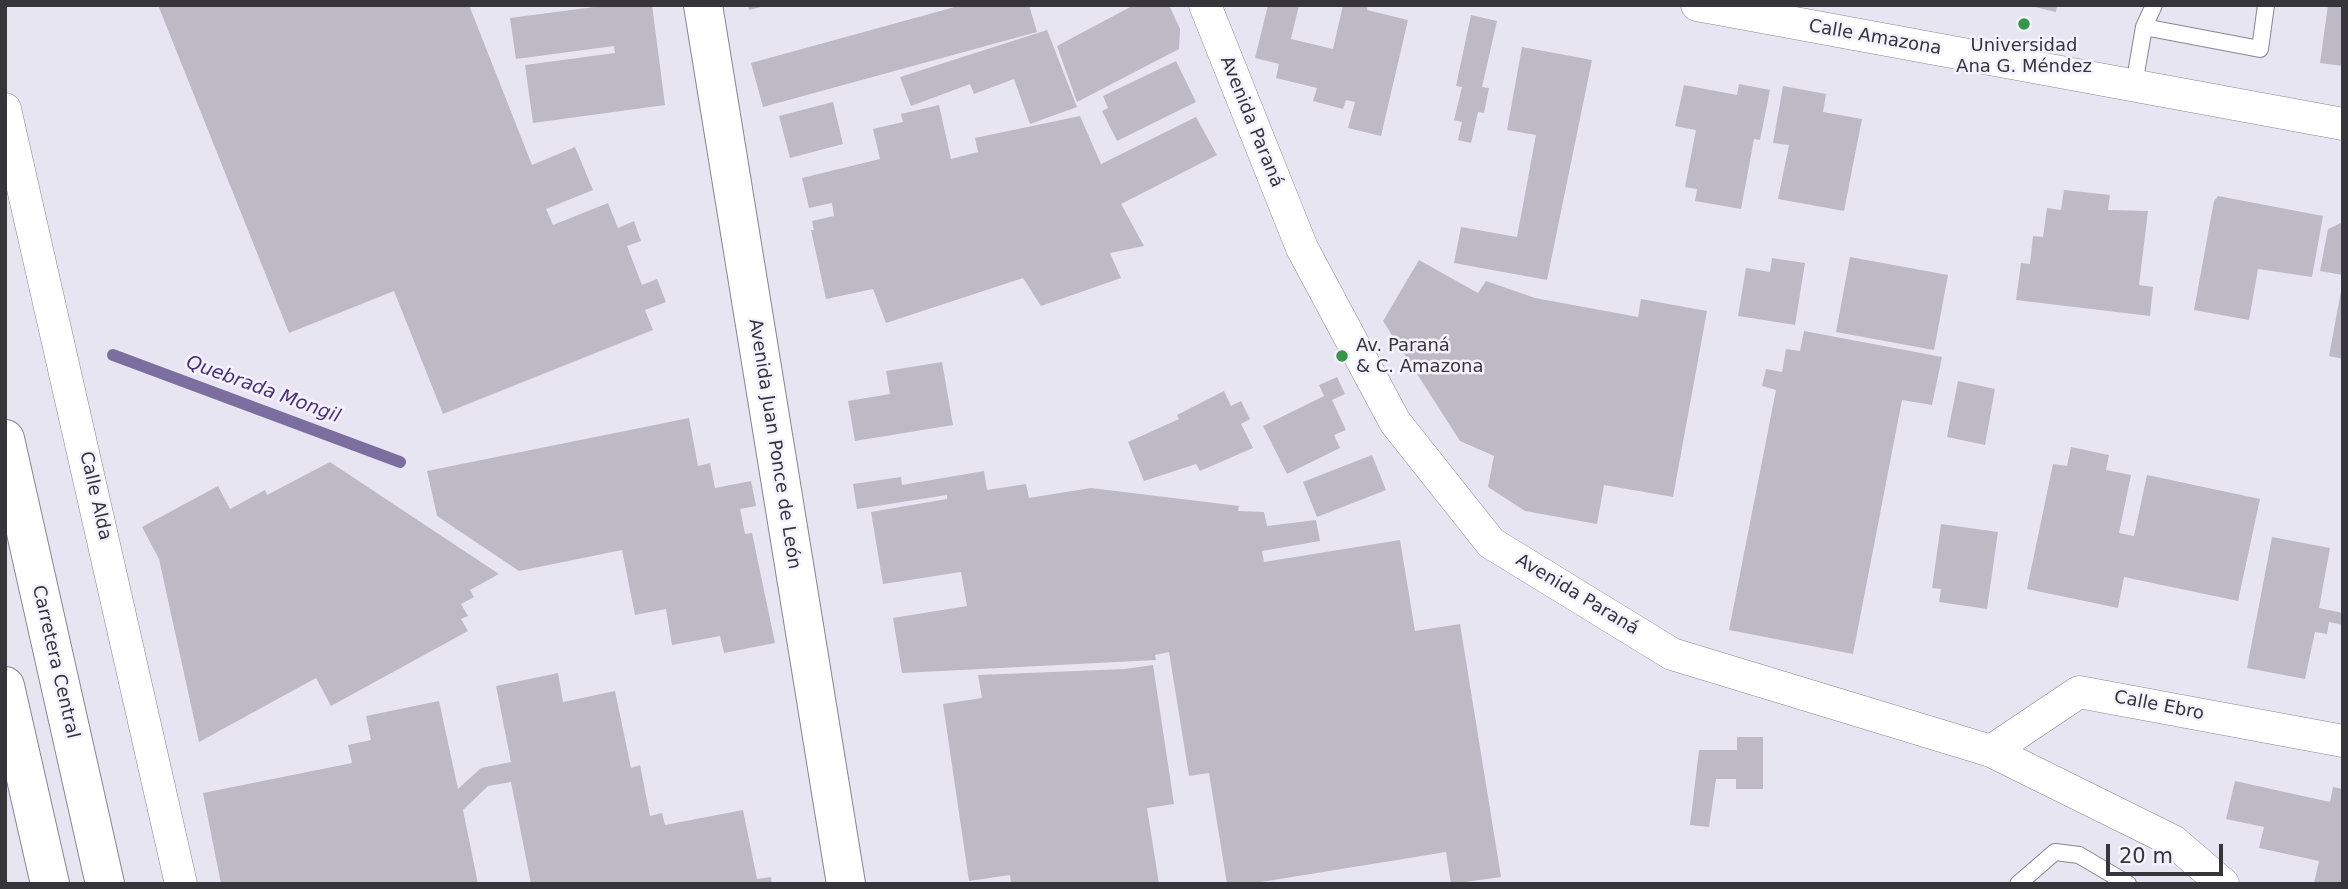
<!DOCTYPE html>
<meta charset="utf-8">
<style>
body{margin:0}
#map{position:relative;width:2348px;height:889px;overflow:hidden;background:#e8e5f2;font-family:"DejaVu Sans",sans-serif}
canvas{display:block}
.frame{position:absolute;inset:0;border:7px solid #36353a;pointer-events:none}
.scale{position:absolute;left:2106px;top:844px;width:117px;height:32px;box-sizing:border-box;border:4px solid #36353a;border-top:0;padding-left:9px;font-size:21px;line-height:24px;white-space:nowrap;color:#36353a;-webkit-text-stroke:5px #f5f2ff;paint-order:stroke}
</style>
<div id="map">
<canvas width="2348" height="889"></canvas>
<div class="frame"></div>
<div class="scale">20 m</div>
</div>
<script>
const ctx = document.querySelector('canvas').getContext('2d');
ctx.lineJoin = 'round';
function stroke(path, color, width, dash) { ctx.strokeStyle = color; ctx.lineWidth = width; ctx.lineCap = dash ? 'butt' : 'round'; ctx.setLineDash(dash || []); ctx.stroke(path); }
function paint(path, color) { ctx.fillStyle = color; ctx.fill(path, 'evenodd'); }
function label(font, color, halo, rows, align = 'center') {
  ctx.font = font + ' "DejaVu Sans",sans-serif'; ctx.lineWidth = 5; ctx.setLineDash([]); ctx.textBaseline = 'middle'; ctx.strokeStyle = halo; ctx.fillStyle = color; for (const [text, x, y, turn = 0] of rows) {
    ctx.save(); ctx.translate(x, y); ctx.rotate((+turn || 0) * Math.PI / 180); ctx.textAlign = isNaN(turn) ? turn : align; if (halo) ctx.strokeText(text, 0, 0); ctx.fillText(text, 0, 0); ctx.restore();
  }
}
stroke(new Path2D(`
 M113,355L400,462`), '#7d6ea0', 12);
paint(new Path2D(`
 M158,5H469L532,165L575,147L593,190L546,209L553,225L608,203L618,228L634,221L641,241L627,246L642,285L657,279L666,302L645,310L653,330L443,414L394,291L289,333Z
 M609,5H652L665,105L533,123L525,65L615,53L614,46L516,59L510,18Z
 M748,5H765V6L749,10Z
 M962,5H1029L1037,32L763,107L751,63Z
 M1134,5H1169L1180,29L1179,49L1077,102L1057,46Z
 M1268,5H1299L1291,39L1333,49L1343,5H1368L1367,10L1408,20L1381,136L1348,128L1355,102L1346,100L1343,109L1313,101L1317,88L1276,78L1279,64L1255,58Z
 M2026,5H2057L2056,12Z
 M2328,5H2343V66L2320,63Z
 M1471,15L1497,21L1482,87L1489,88L1484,113L1478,112L1471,143L1458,140L1462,122L1454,120L1462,87L1456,86Z
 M1047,30L1077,107L1030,124L1014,79L974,94L970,84L911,106L900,77Z
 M1522,47L1592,60L1547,280L1454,263L1461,227L1517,237L1536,135L1507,130Z
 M1176,61L1196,102L1117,141L1102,111L1108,108L1103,96Z
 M1739,84L1770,90L1760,140L1754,139L1741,209L1695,201L1697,189L1685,187L1696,130L1675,126L1684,85L1737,95Z
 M1783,86L1826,94L1823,112L1862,119L1844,211L1778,199L1789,145L1773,143Z
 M833,102L843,144L790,158L779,116Z
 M939,105L951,159L978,152L975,138L1080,116L1101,164L1196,117L1217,155L1121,204L1144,246L1110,253L1121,278L1041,306L1023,278L886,323L873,289L826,299L811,230H814L812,221L834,216L832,203L809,208L802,178L880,159L873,129L903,122L901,114Z
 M2064,190L2110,195L2108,210L2148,211L2139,285L2153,287L2150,316L2016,300L2021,263L2030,264L2033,236L2043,237L2047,208L2061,210Z
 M2218,196L2323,216L2312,277L2258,269L2249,320L2194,310L2214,201Z
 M2343,222V275L2320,271L2328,229Z
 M1850,257L1948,275L1934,350L1836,332Z
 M1772,258L1805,263L1795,325L1738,316L1746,268L1770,272Z
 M1419,260L1478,293L1486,281L1535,298L1638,317L1641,299L1707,311L1673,497L1604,485L1597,524L1525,511L1488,487L1494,456L1460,441L1383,321Z
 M2341,291H2343V359L2329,356Z
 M1804,331L1942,357L1932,405L1902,400L1853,654L1729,630L1776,390L1762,386L1766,369L1782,372L1786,349L1800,351Z
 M942,362L953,425L855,441L848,401L890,394L886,371Z
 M1337,377L1345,394L1332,400L1346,430L1334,435L1340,448L1287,474L1263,426L1324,396L1319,385Z
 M1958,381L1995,389L1985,445L1947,437Z
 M1224,391L1231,406L1241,401L1250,419L1241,424L1253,448L1200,471L1196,464L1144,481L1128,442L1179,419L1177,415Z
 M689,418L698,466L710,463L715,488L751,481L756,506L740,509L745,534L752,533L775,643L724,653L720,636L672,645L666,609L635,615L622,550L519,571L437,516L427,471Z
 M2071,447L2109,455L2106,470L2131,475L2119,533L2134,536L2147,475L2260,499L2238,601L2124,577L2118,608L2027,589L2053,464L2067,466Z
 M1372,455L1386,490L1317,517L1303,482Z
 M330,462L499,574L470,590L474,597L461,604L468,616L461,619L468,631L331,706L316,678L199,742L159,559L142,527L218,486L230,509L265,490L267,495Z
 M984,471L987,490L1026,484L1029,498L1091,488L1239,506L1238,511L1264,512L1267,526L1316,520L1320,541L1262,551L1264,562L1400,540L1415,631L1460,624L1501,877L1451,884L1446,852L1249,884H1227L1209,773L1189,776L1169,652L1155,655L1156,660L902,673L893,618L967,606L961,572L883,584L871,512L947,499V495L857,509L853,484L901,477L902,485Z
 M1941,524L1998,532L1987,609L1939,602L1941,589L1932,588Z
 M2272,537L2330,548L2319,608L2343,613V625L2329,622L2327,634L2315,632L2305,679L2247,668Z
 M1153,665L1174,804L1147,808L1159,884H1011L1010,875L969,881L943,704L982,698L978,675L1125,669Z
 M558,673L563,702L615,691L631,768L640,765L650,816L662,813L665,825L743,810L757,879L771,877L772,884H531L511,782L488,786L463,810L478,884H221L203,793L352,763L348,745L371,740L366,716L439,701L458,789L481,768L511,762L496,686Z
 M1737,737H1763V789H1736V779H1716L1709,827L1690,825L1699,750H1737Z
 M2235,781L2330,802L2333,787L2343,789V884L2314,883L2319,861L2259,848L2264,827L2226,819Z`), '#bdbac6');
const lane = new Path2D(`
 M2144,27L2260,49L2266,5
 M2134,85L2144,27L2154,5
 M2018,884L2055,852L2079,855L2128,884`);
const street = new Path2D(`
 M1205,5L1302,248L1395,422L1491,543L1672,654L1991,751L2173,841L2223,884
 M1697,5L2343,124
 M5,109L181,884
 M1991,751L2079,692L2343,741`);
const secondary = new Path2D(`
 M703,5L846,884`);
const highway = new Path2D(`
 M5,439L105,884
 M5,686L50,884`);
stroke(lane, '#898692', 18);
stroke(street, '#898692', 33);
stroke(secondary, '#898692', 40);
stroke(highway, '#898692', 40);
stroke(lane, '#fff', 16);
stroke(street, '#fff', 32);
stroke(secondary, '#fff', 38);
stroke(highway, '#fff', 38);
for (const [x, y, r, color] of [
 [2024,24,7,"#369548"],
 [1342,356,7,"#369548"]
]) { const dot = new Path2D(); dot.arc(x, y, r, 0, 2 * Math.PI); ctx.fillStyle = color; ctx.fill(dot); stroke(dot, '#f5f2ff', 2.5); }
label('18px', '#36353a', '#f5f2ff', [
 ["Calle Amazona",1875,38,10],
 ["Avenida Paraná",1251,122,68],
 ["Avenida Juan Ponce de León",774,444,81],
 ["Calle Alda",95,496,77],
 ["Avenida Paraná",1577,595,31],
 ["Carretera Central",55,662,77],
 ["Calle Ebro",2159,706,11]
]);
label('18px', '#36353a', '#f5f2ff', [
 ["Universidad",2024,46],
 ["Ana G. Méndez",2024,67],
 ["Av. Paraná",1356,346,"left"],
 ["& C. Amazona",1356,367,"left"]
]);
label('italic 19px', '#4b2d7e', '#f5f2ff', [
 ["Quebrada Mongil",263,390,20]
]);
</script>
